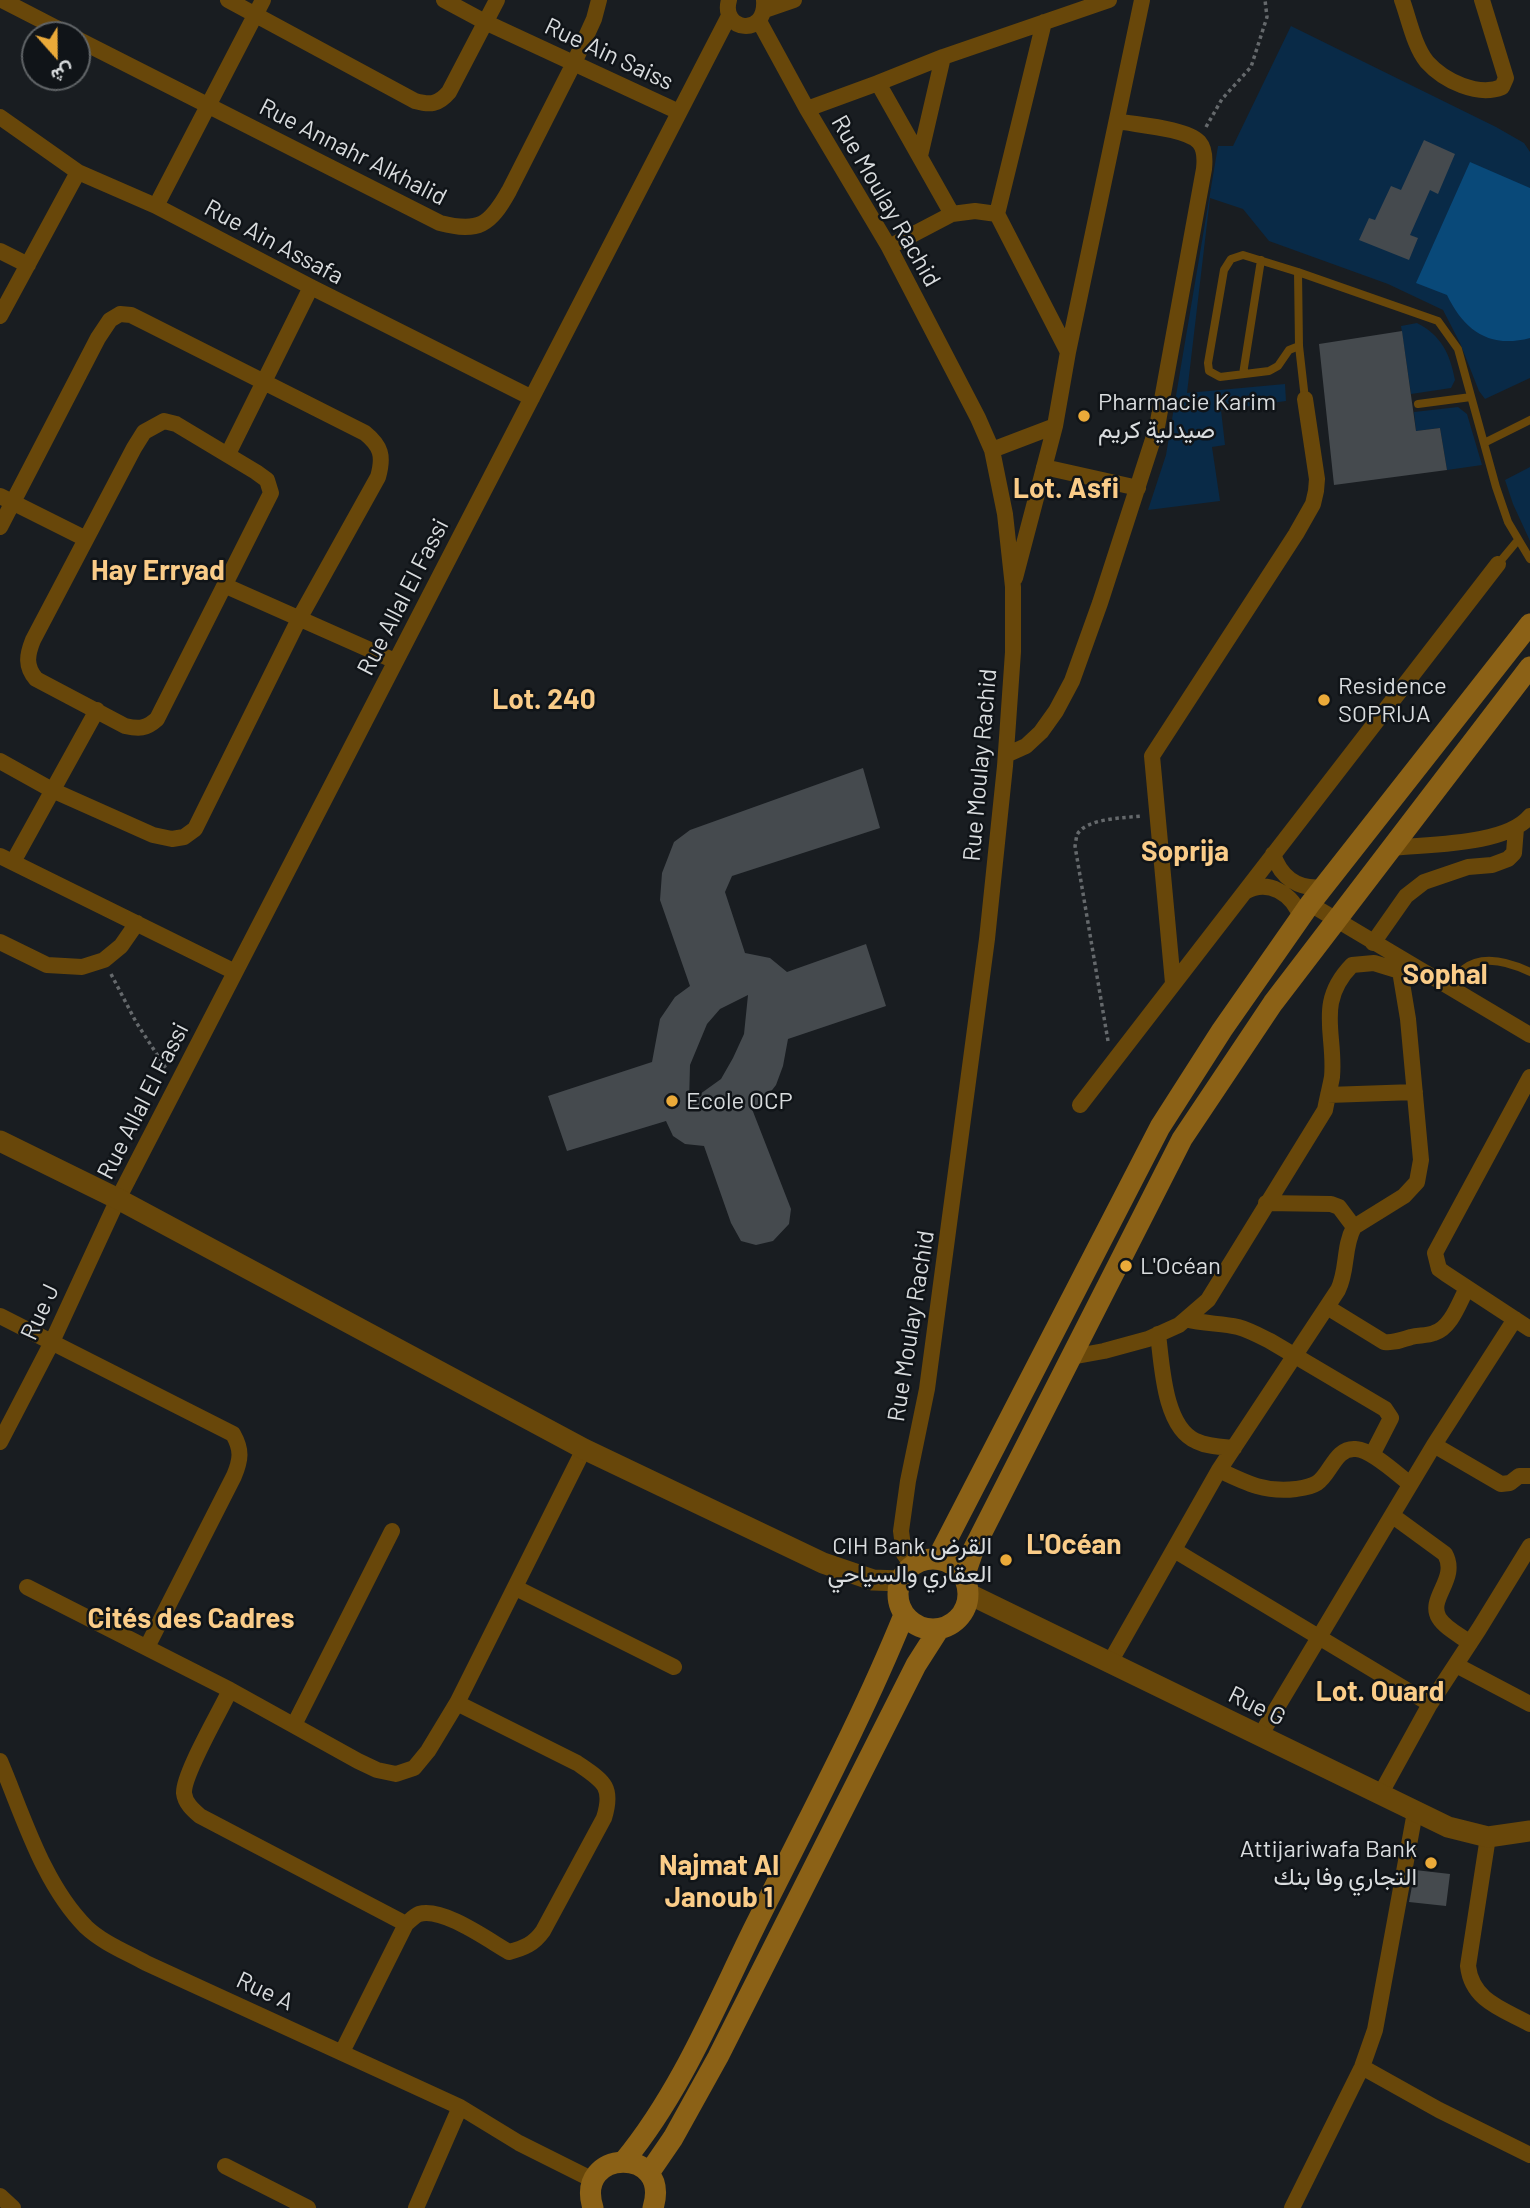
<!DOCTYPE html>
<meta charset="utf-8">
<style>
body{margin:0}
#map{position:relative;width:1530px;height:2208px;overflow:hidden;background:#191d21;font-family:Barlow,Vazirmatn,sans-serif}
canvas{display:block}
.north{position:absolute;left:21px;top:21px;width:70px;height:70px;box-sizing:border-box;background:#101418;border:2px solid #606467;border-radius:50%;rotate:159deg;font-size:19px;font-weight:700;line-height:28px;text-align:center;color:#d9dcde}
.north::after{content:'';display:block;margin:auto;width:24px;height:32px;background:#ebaa39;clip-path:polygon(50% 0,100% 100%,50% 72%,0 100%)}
</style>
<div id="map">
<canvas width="1530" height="2208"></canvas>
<div class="north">ش</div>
</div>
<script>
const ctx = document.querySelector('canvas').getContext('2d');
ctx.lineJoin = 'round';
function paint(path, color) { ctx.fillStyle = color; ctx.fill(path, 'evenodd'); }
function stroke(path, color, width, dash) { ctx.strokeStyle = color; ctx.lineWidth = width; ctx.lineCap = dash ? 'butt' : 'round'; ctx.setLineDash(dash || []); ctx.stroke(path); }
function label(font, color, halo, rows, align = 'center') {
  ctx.font = font + ' Barlow,Vazirmatn,sans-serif'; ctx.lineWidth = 5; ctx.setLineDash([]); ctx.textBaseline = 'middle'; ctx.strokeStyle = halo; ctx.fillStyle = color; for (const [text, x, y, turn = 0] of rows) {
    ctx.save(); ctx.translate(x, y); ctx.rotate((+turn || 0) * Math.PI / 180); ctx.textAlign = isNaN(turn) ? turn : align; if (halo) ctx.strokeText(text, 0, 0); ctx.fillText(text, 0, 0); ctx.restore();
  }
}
paint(new Path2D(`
 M1291,26L1496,127L1524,143L1530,152V378L1485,399L1479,391L1460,343L1443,310L1388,284L1269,241L1243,209L1210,198L1187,393L1285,384L1286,401L1221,410L1225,445L1212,447L1220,501L1148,510L1166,455L1218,146H1233Z
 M1417,323C1442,336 1450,354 1455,380L1451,388L1411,394L1401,326Z
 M1458,407L1467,414L1482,465L1447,470L1440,428L1416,431L1414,412Z
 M1530,467V541L1513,504L1505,480Z`), '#092a47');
paint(new Path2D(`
 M1470,162L1530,188V338C1489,349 1464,330 1447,295L1416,283Z`), '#094979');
paint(new Path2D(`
 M1424,140L1455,154L1438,194L1430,190L1410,235L1418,238L1409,260L1359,240L1369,218L1375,220L1391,186L1401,190Z
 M1402,331L1416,431L1440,428L1447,470L1334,485L1319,344Z
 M863,768L880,828L732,876L725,892L745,953L770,958L787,972L866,944L886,1006L788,1039L783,1066L776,1085L762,1103L752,1109L791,1209L789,1224L773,1241L756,1245L741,1241L731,1223L704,1146L685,1144L673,1136L666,1121L567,1151L548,1096L652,1062L660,1019L675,997L690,986L660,900L662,873L674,842L690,830ZM748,995L744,1034L733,1058L721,1079L689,1102L690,1065L707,1024L720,1009Z
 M1415,1870L1450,1874L1446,1906L1409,1902Z`), '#454a4e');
stroke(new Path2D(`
 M1206,127L1222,99L1251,67L1267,17L1265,0
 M111,974L136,1022L167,1070
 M1108,1041L1075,846C1076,842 1076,838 1077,835C1085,818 1125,818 1142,816`), '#65696c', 3.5, [3.5, 3.5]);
stroke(new Path2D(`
 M1298,272L1299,346L1305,399
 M1299,346L1289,350L1278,366L1269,371L1220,377L1209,371L1208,363L1224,270L1231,259L1243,255L1298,272L1438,321L1458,349L1496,487L1508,522L1530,559
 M1243,374L1261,260
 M1418,404L1471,397
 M1484,443L1530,420
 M1498,564L1518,540
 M1448,987C1453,981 1458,974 1464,969C1483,954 1511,963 1530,972`), '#68470a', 8);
stroke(new Path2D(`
 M2,0L70,35
 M228,0L415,101C430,105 438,105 449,92L497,0
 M444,0L485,22L679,112
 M729,0C720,31 767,38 764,0
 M1402,0C1409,19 1414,46 1427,62C1444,81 1478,97 1502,87L1506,78L1482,0
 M765,10L794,0
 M759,21L807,109L889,247L978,418L992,450L1005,514L1013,587V652L1005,766L987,939L927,1389L908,1481L901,1531L904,1554L912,1565
 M77,39L440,223C479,233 490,225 509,191L574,63L594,19L599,0
 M807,109L878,83
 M0,117L78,172L156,206L311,287L532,398
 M920,156L943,57
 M156,206L263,0
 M952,214L878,83L943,57L1109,0
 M997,214L1044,22
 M889,247L952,214L975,211L997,214L1068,352
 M0,251L28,265
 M0,316L78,172
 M164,421L176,424L256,472L267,480L271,493L157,719C146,729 139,729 125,726L36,679C25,666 27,655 33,640L134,448L144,432Z
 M992,450L1055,426
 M228,454L311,287
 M1044,467L1138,488
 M0,496L86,539
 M0,527L98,338L110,320L120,314L131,315L147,323L365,433C381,446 384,456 378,477L299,619L195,829L184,837L172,839L153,835L52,790L0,761
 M1015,578L1055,426L1068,352L1142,0
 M226,586L395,661
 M1006,755L1026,746L1041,732L1056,711L1072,681L1100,603L1157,427L1204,169C1205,160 1205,149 1199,142C1186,128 1136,125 1117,121
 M1393,848C1430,844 1506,845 1530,816
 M1273,854C1281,878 1299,890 1324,887
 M0,856L235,972
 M13,862L97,710
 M1245,892C1268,878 1293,894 1301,918
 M1310,904L1530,1035
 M0,942L47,965L82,967L104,960L121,946L137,923
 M1373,943L1406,896L1424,882L1468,867L1492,865L1508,859L1514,853L1516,828
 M1173,983L1152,756L1296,534L1313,504L1316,491L1317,479L1305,399
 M1530,1077L1435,1253L1439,1269L1446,1274L1530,1329
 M1328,1095L1415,1092
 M1080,1105L1498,564
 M1266,1203L1331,1204L1339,1207L1354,1227
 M1327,1307L1384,1342C1395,1343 1401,1340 1411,1337C1419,1335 1427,1336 1434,1333C1451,1328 1459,1303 1467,1288
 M0,1316L233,1434C242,1450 241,1459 234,1476L147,1647
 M1186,1319C1203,1324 1221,1323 1238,1327C1249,1330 1260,1336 1270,1341L1385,1409L1391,1418L1372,1455
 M1158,1334C1162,1365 1164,1427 1196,1441C1208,1447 1222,1447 1234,1448
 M1071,1357L1104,1351L1148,1339L1179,1325L1208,1300L1325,1110C1327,1099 1330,1088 1332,1077C1336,1034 1315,1003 1352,965L1374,963L1400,971
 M0,1442L51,1344L118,1199L729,16
 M1434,1445L1501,1484L1510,1483L1519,1476H1530
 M1219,1470C1246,1483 1266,1493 1296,1489C1303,1488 1311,1487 1317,1483C1331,1474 1335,1447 1356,1449C1372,1450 1397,1474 1410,1484
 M1393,1516L1445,1554C1459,1579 1427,1598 1439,1618C1445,1628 1461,1636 1470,1643
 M1174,1550L1430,1704
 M27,1587L230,1690L358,1761L377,1770L396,1774L414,1768L428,1751L457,1703L584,1449
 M516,1588L674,1667
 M1109,1664L1219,1470L1338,1290C1348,1270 1343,1247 1354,1227L1404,1196L1417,1182L1421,1160L1408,1019L1400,971L1394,955
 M1456,1665L1530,1704
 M230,1690C221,1710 183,1774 184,1793C185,1803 193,1810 200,1816L406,1924
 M294,1725L392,1531
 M1260,1736L1434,1445L1515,1319
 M0,1761C23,1815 43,1884 86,1927C103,1943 126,1952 146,1963L460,2107L519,2143L593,2180
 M1381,1793L1430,1704L1479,1629L1530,1546
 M1488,1837L1468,1966C1472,2001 1503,2009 1530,2024
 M342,2052L406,1924C410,1921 414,1916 419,1914C443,1907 488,1940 509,1952C524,1948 534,1944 543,1931L604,1818C614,1786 603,1781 577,1763L457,1703
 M1362,2067L1439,2110L1530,2155
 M225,2166L308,2208
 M0,2196L13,2208
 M416,2208L460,2107
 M1292,2208L1362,2067L1375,2030L1415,1812`), '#68470a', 16);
stroke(new Path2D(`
 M0,1141L118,1199L584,1449L823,1563L873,1580L900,1581
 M969,1594L1448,1827L1488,1837L1530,1831`), '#68470a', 21);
stroke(new Path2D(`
 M898 1594a35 35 0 1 1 70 0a35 35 0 1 1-70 0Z
 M937,1559L1160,1127L1222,1030L1310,904L1530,624
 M964,1577L974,1548L1182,1139L1273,1003L1530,667
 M624,2161C681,2092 716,2005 755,1926C806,1823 861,1721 904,1615
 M649,2173L673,2138L718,2057L916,1665L939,1629
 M593,2208C574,2148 672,2146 653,2208`), '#8b6116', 21);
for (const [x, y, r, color] of [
 [1084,416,7,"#ebaa39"],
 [1324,700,7,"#ebaa39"],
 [672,1101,7,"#ebaa39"],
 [1126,1266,7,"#ebaa39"],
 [1006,1560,7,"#ebaa39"],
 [1431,1863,7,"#ebaa39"]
]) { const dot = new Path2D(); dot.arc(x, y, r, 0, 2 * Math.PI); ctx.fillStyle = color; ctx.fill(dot); stroke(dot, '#101418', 2.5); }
label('24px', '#d9dcde', '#101418', [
 ["Rue Ain Saiss",609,54,25],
 ["Rue Annahr Alkhalid",353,152,27],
 ["Rue Moulay Rachid",886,201,60],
 ["Rue Ain Assafa",274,242,28],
 ["Rue Allal El Fassi",403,597,-63],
 ["Rue Moulay Rachid",980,765,-85],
 ["Rue Allal El Fassi",143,1101,-63],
 ["Rue J",40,1312,-65],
 ["Rue Moulay Rachid",911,1326,-81],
 ["Rue G",1257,1706,26],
 ["Rue A",265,1991,25]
]);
label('24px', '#d9dcde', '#101418', [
 ["Pharmacie Karim",1098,402],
 ["صيدلية كريم",1098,430],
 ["Residence",1338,686],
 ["SOPRIJA",1338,714],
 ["Ecole OCP",686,1101],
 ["L'Océan",1140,1266],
 ["CIH Bank القرض",992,1546,"right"],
 ["العقاري والسياحي",992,1574,"right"],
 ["Attijariwafa Bank",1417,1849,"right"],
 ["التجاري وفا بنك",1417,1877,"right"]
], 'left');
label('bold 28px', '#facc88', '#101418', [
 ["Lot. Asfi",1066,489],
 ["Hay Erryad",158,571],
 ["Lot. 240",544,700],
 ["Soprija",1185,852],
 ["Sophal",1445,975],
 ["L'Océan",1074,1545],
 ["Cités des Cadres",191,1619],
 ["Lot. Ouard",1380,1692],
 ["Najmat Al",719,1866],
 ["Janoub 1",719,1898]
]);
</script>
